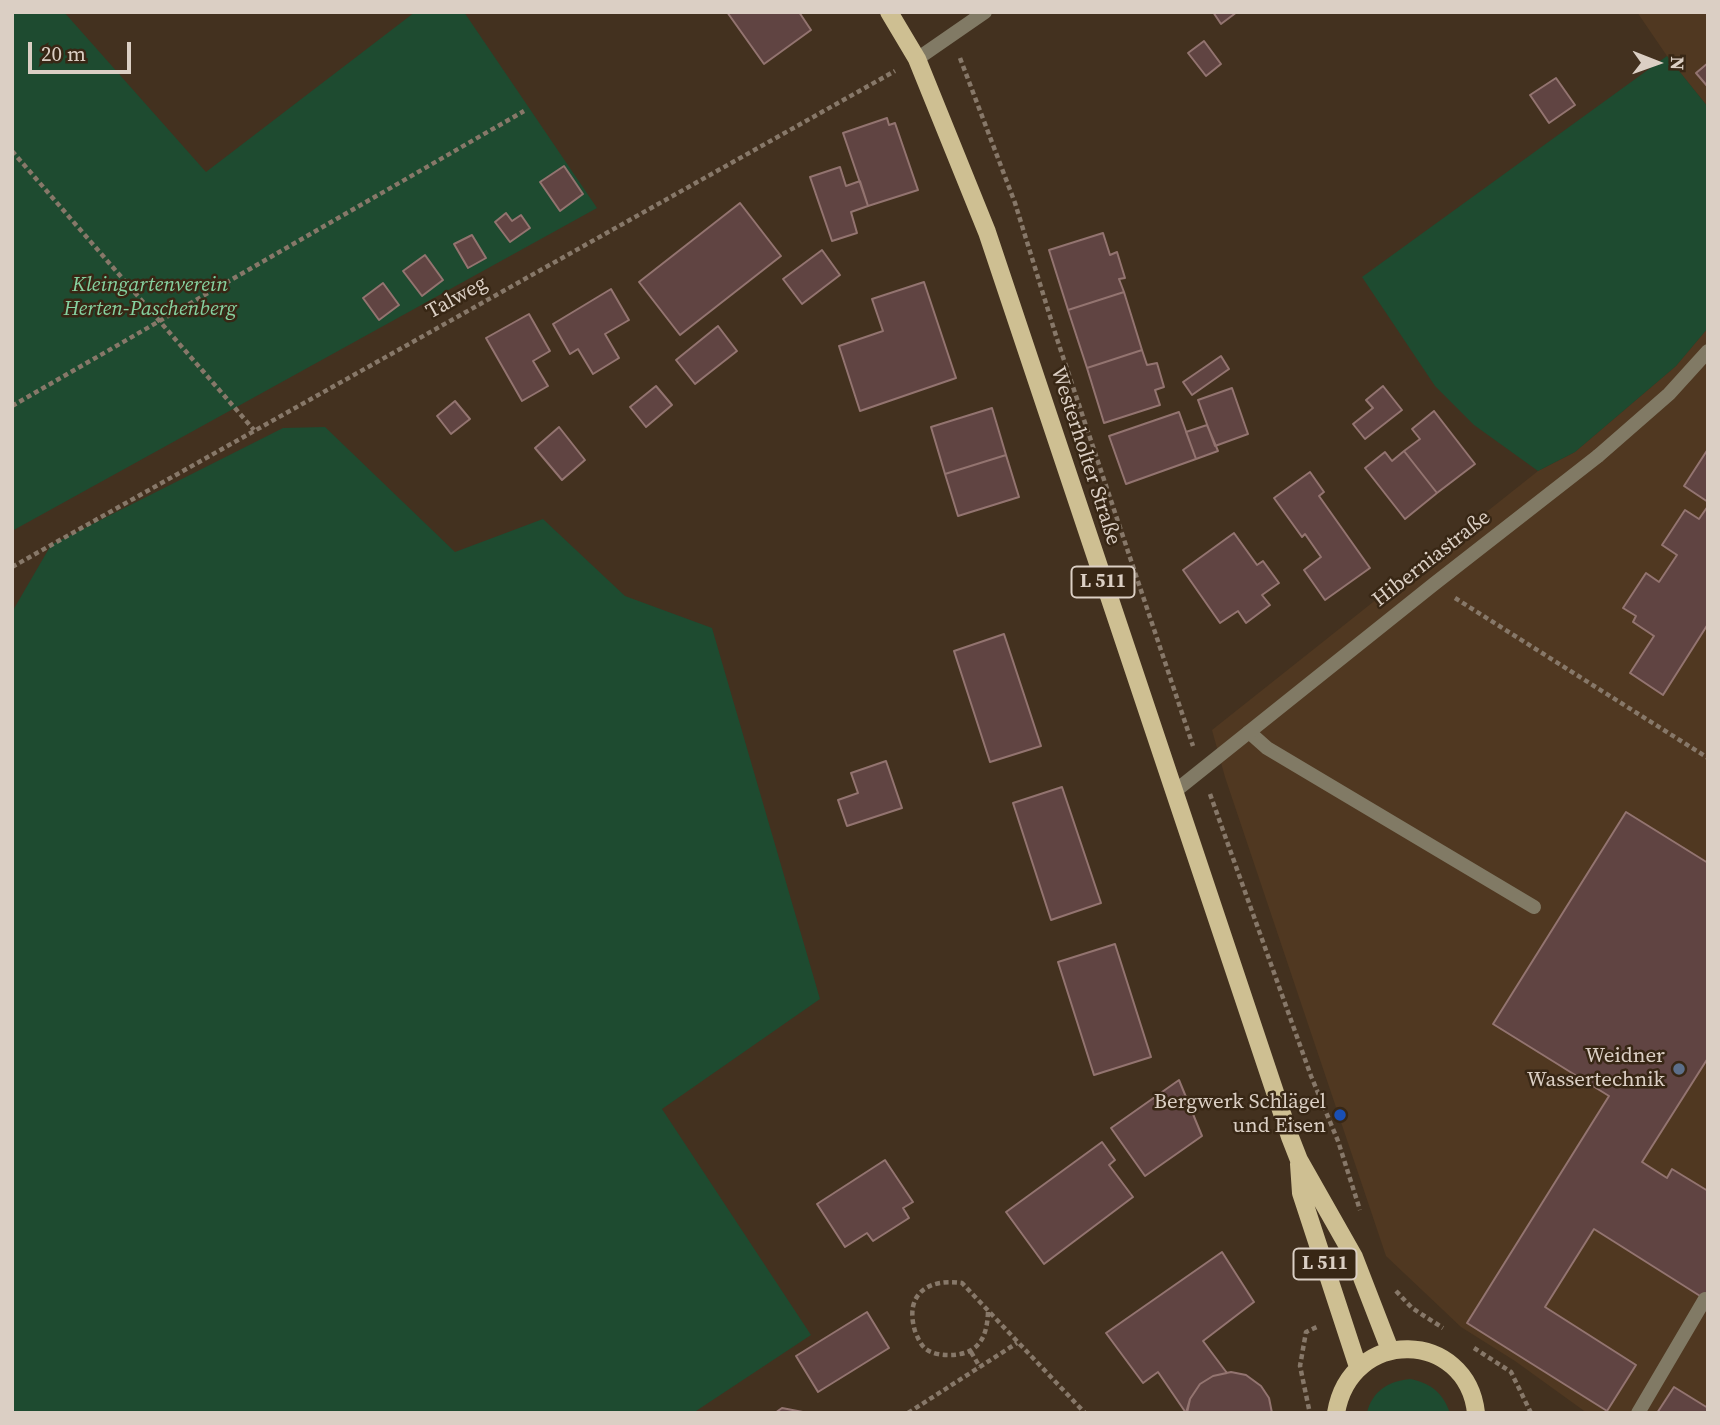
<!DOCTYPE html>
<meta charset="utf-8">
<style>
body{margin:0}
#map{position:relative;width:1720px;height:1425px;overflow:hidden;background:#43311f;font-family:"Source Serif 4",serif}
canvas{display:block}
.frame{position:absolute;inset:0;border:14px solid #dbcfc4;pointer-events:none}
.north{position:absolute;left:1622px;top:28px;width:70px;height:70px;-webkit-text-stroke:5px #382715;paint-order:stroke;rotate:91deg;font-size:19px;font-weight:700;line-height:28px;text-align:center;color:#dbcfc4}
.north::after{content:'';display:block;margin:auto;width:24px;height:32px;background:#dbcfc4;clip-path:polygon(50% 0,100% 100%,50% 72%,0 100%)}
.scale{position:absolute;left:28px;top:42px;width:103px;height:32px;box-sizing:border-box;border:4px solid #dbcfc4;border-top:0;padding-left:9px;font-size:21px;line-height:24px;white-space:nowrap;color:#dbcfc4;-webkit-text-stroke:5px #382715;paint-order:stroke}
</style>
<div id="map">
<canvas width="1720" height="1425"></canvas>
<div class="frame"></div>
<div class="north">N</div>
<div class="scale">20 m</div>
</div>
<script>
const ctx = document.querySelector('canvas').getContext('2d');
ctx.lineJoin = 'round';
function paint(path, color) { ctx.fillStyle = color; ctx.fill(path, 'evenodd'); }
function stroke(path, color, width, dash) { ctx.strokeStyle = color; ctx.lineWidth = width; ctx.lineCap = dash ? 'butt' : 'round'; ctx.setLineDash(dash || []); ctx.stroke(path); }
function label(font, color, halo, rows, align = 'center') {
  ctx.font = font + ' "Source Serif 4",serif'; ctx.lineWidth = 5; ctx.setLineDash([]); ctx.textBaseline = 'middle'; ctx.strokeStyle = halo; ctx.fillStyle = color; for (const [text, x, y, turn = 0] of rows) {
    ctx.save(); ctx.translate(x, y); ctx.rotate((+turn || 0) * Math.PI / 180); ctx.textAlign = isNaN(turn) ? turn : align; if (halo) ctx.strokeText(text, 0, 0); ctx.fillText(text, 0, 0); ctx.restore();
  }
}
paint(new Path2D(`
 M1637,12H1708V107L1667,56Z
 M1708,328V1413H1587L1515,1361L1461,1327L1386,1256L1225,777L1212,730L1538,471L1575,452L1676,366Z`), '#503821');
paint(new Path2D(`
 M12,12H64L206,172L415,12H464L597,208L12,531Z
 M1667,56L1708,107V328L1676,366L1575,452L1538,471L1474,425L1435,386L1362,277Z
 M325,427L455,552L543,519L625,596L712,628L820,999L662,1109L811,1335L693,1413H12V612L51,545L283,428Z
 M1410,1379C1431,1383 1443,1393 1450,1413H1367C1372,1391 1389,1381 1410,1379Z`), '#1e4b30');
const building = new Path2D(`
 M727,12H799L811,30L764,64Z
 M1213,12H1237L1221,24Z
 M1204,41L1221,64L1206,76L1188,53Z
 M1708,63V87L1696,73Z
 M1556,78L1575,105L1549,123L1530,95Z
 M887,118L889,125L895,123L918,190L868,206L843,133Z
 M564,166L583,194L560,211L540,182Z
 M840,167L846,186L860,181L868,206L851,212L857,233L832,241L810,177Z
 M740,203L781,256L680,335L639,282Z
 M506,213L512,221L521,215L530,228L510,242L495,222Z
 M1103,233L1110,255L1117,252L1125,278L1119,279L1124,292L1068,310L1049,250Z
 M472,235L486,258L468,268L454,244Z
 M822,250L840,275L802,304L783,279Z
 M425,255L443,280L422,296L403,271Z
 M924,282L956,378L860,411L839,346L883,331L872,299Z
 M383,283L399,305L379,320L363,298Z
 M611,289L629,320L605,334L619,358L593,374L578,349L570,354L553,324Z
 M1124,292L1142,350L1087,368L1068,310Z
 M529,314L550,351L533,361L548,386L522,401L486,338Z
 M718,326L737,351L695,384L676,360Z
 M1142,350L1147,365L1157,363L1164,387L1155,390L1160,405L1104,423L1087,368Z
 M1221,356L1229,369L1192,395L1183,382Z
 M656,386L672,405L646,427L630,407Z
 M1383,386L1402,410L1365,439L1353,424L1373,408L1366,400Z
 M1232,388L1248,434L1215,446L1198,400Z
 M455,401L470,419L451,434L437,416Z
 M992,408L1006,455L945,474L931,427Z
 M1434,411L1475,464L1437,493L1404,451L1420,439L1412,429Z
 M1179,412L1196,459L1126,484L1109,436Z
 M1207,425L1218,451L1196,459L1186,432Z
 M559,427L585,460L562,480L535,448Z
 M1708,449V502L1684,486Z
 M1404,451L1437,493L1405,519L1365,468L1385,452L1392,461Z
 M1006,455L1019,497L958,516L945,474Z
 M1310,472L1324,492L1319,496L1370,568L1325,600L1304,570L1321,557L1305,534L1302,537L1274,498Z
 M1708,506V624L1663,695L1630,673L1654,636L1633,622L1636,616L1623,608L1646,573L1659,582L1677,555L1662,545L1685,510L1699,519Z
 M1234,533L1257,565L1263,561L1279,583L1262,595L1270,605L1246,623L1238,611L1220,623L1183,570Z
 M1004,634L1041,746L990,762L954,651Z
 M886,761L902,808L847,826L838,800L858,793L851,773Z
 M1062,787L1101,903L1051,920L1013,803Z
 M1626,812L1708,863V1058L1642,1162L1667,1178L1672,1169L1708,1191V1301L1594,1229L1545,1307L1636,1365L1607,1411L1467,1323L1609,1096L1493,1024Z
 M1115,944L1151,1057L1094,1075L1058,962Z
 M1179,1080L1202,1136L1145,1176L1111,1128Z
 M1102,1142L1115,1160L1109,1165L1133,1197L1044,1264L1006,1212Z
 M885,1160L913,1202L903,1208L909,1218L873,1241L867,1233L845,1247L817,1204Z
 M1222,1252L1254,1302L1203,1341L1227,1373L1213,1376L1200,1384L1190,1399L1186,1413L1158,1372L1143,1383L1106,1333Z
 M867,1312L889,1348L818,1392L796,1356Z
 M1231,1372L1246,1375L1261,1386L1269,1398L1272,1413H1187L1190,1399L1200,1384L1213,1376Z
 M1674,1387L1708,1408V1413H1657Z
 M782,1408L808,1413H775Z`);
paint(building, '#604442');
stroke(building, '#937470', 2);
stroke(new Path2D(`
 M960,58L1015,203L1057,339L1193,746
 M12,151L254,430
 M12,406L524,111
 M12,567L895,71
 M1455,598L1708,758
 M1210,794L1311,1076L1338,1141L1360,1210
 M1396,1291L1412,1308L1443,1328
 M988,1312C987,1341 976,1356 946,1355C940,1355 931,1353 926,1349C921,1346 917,1336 915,1331C904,1294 928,1278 962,1283L1085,1413
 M1474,1348L1511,1372L1531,1413
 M971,1352L980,1367
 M1309,1409L1300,1366L1306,1332L1319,1326
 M908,1413L1017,1343`), '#877869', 4.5, [5, 3.5]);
stroke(new Path2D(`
 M1598,456L1669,394L1708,351
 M1249,732L1267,748L1534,907`), '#817a65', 14);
stroke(new Path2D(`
 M917,59L985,12
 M1174,792L1434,584L1598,456
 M1638,1413L1705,1299`), '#817a65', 14);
stroke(new Path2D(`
 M889,12L917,59L987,232L1290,1137L1299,1160L1354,1257L1390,1350
 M1299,1164L1301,1193L1358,1367
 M1336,1413C1351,1326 1467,1330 1476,1413`), '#cebf92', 18);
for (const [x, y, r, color] of [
 [1679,1069,7,"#5c6f8a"],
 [1340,1115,7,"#1a4fb4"]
]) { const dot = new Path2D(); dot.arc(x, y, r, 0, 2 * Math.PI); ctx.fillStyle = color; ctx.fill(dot); stroke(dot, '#382715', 2.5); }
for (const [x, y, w] of [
 [1103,582,63],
 [1325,1264,63]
]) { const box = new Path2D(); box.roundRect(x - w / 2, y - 15.5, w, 31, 5); ctx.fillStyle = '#382715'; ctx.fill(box); stroke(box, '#dbcfc4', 2); }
label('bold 19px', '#dbcfc4', null, [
 ["L 511",1103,582],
 ["L 511",1325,1264]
]);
label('italic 21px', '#86d2a0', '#382715', [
 ["Kleingartenverein",150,286],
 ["Herten-Paschenberg",150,310]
]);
label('21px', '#dbcfc4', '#382715', [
 ["Talweg",457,298,-29],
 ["Westerholter Straße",1085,456,72],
 ["Hiberniastraße",1432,559,-38]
]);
label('21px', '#dbcfc4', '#382715', [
 ["Weidner",1665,1057],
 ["Wassertechnik",1665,1081],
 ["Bergwerk Schlägel",1326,1103],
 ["und Eisen",1326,1127]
], 'right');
</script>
